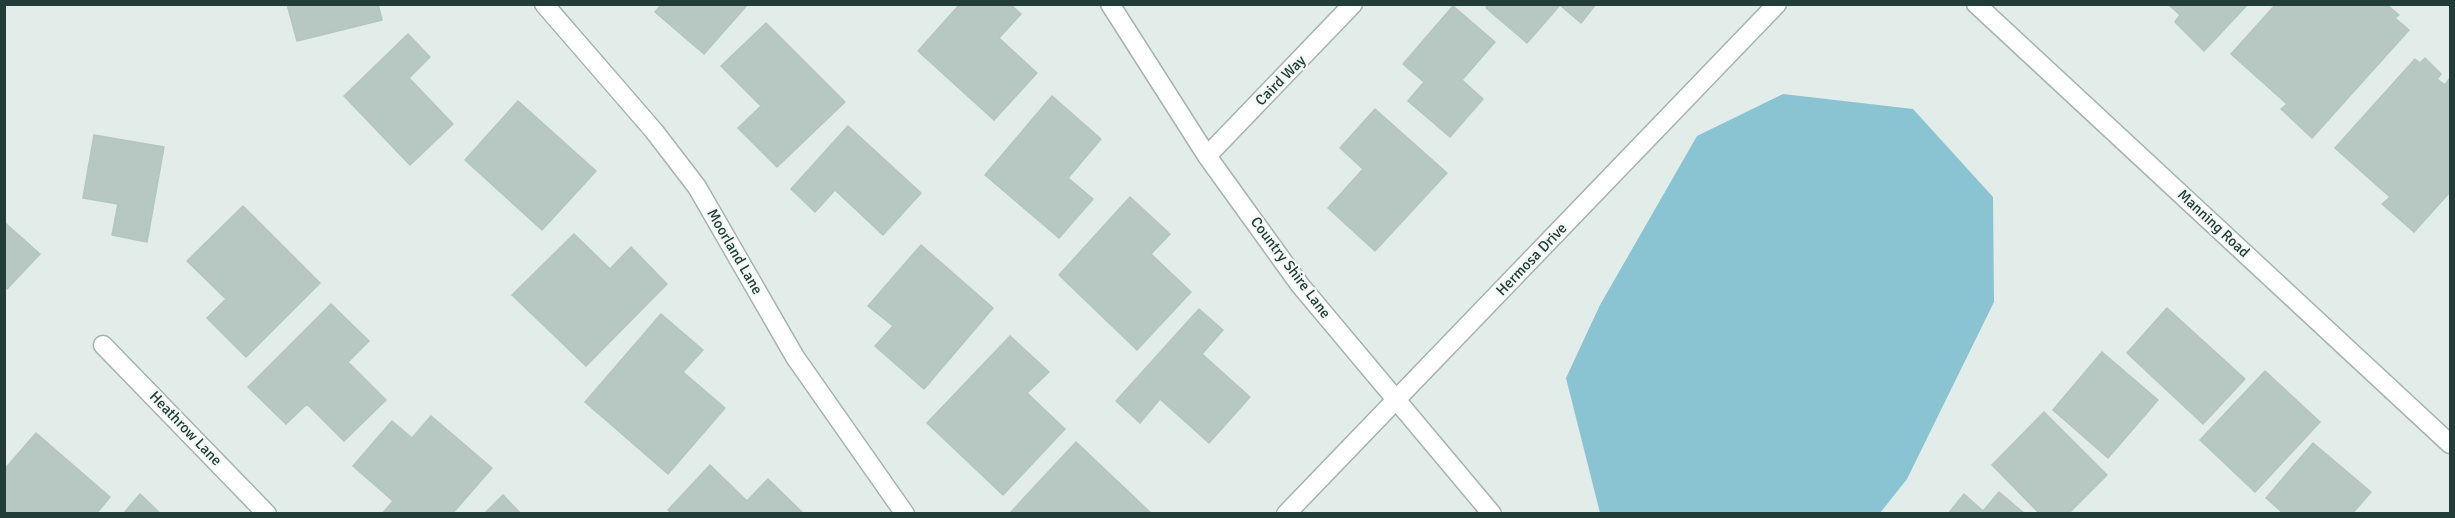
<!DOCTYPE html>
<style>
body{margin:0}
#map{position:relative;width:2455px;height:518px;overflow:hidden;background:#e2ece8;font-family:Signika,sans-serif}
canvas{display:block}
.frame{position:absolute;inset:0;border:6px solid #223d37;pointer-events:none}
</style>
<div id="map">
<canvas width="2455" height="518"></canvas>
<div class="frame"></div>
</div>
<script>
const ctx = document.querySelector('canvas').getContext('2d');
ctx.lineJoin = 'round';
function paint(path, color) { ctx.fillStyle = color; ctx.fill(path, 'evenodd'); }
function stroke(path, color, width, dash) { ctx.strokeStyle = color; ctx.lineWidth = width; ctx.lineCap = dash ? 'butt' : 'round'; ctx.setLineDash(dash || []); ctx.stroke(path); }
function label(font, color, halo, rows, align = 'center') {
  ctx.font = font + ' Signika,sans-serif'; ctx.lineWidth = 4.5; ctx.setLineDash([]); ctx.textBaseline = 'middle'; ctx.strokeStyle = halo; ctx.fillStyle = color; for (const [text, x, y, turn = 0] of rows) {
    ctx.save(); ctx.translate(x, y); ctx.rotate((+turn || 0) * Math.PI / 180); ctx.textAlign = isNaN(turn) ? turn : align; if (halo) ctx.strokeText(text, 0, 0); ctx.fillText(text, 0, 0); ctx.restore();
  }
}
paint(new Path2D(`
 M1783,94L1913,109L1993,197L1994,302L1907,479L1880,513H1600L1566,378L1600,305L1697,136Z`), '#8ac3d2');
const building = new Path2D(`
 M287,4H378L382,20L297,41Z
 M662,4H748L704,54L655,12Z
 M960,4H1010L1021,14L999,38L1037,73L994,120L918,51Z
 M1488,4H1596L1581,23L1560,5L1527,43L1486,8Z
 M2168,4H2248L2204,51L2175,22L2180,15Z
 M2276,4H2386L2399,15L2395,18L2409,30L2312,138L2281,109L2287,104L2231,54Z
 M1453,6L1495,42L1462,80L1483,99L1450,137L1408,101L1424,82L1403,64Z
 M766,23L845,102L777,167L738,128L761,106L721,66Z
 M408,34L430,57L409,78L453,124L410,165L344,96Z
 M2425,58L2441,74L2437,79L2445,85L2450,78V192L2414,232L2382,204L2390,197L2335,148L2415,59L2420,63Z
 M1052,96L1101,139L1068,178L1093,199L1059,238L985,175Z
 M518,101L596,171L542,230L465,160Z
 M1375,109L1447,173L1375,251L1328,208L1363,169L1340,148Z
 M848,126L921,193L883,235L835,190L815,212L791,189Z
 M94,135L164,147L147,242L112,235L118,204L83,198Z
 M1130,197L1170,234L1151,254L1191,292L1137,350L1059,275Z
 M243,206L320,283L246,357L207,318L226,299L187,261Z
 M4,222L40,254L7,289L4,287Z
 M574,234L610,269L631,247L667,284L586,366L512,295Z
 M921,245L993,308L924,389L875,346L893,326L868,306Z
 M331,304L369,341L348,362L386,400L344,441L307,404L286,424L248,387Z
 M2167,308L2245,379L2203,424L2127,353Z
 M1199,309L1223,330L1202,354L1250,397L1209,443L1160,399L1140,423L1116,401Z
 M661,314L703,350L683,372L725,408L668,474L585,402Z
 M1010,336L1049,372L1027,393L1065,429L1003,495L927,423Z
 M2102,352L2158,400L2108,458L2053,410Z
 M2265,371L2320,422L2255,492L2200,440Z
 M2044,412L2107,475L2068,514H2040L1992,465Z
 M431,416L492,468L452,514H382L393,501L353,466L392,421L412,438Z
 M36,433L110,497L96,514H4V470Z
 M1076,442L1152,514H1009Z
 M2313,443L2371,492L2352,514H2284L2266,498Z
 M710,465L747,501L768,479L804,514H672L668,510Z
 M1999,492L2025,514H1948L1964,494L1983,511Z
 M140,494L161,514H123Z
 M503,495L521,514H484Z`);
paint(building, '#b7c7c1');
stroke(building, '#b4c6c0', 1.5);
const minor = new Path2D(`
 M544,4L654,131L697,187L795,357L905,514
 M1110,4L1207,156L1300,285L1492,514
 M1976,4L2450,444
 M1207,156L1353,4
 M103,345L267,514
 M1286,514L1777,4`);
stroke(minor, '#a5b4af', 21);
stroke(minor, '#fff', 18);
label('15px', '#223d37', '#f3f9f6', [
 ["Caird Way",1281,81,-45],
 ["Manning Road",2213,224,43],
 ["Moorland Lane",734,252,60],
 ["Hermosa Drive",1532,260,-46],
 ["Country Shire Lane",1290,268,53],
 ["Heathrow Lane",185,429,46]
]);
</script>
